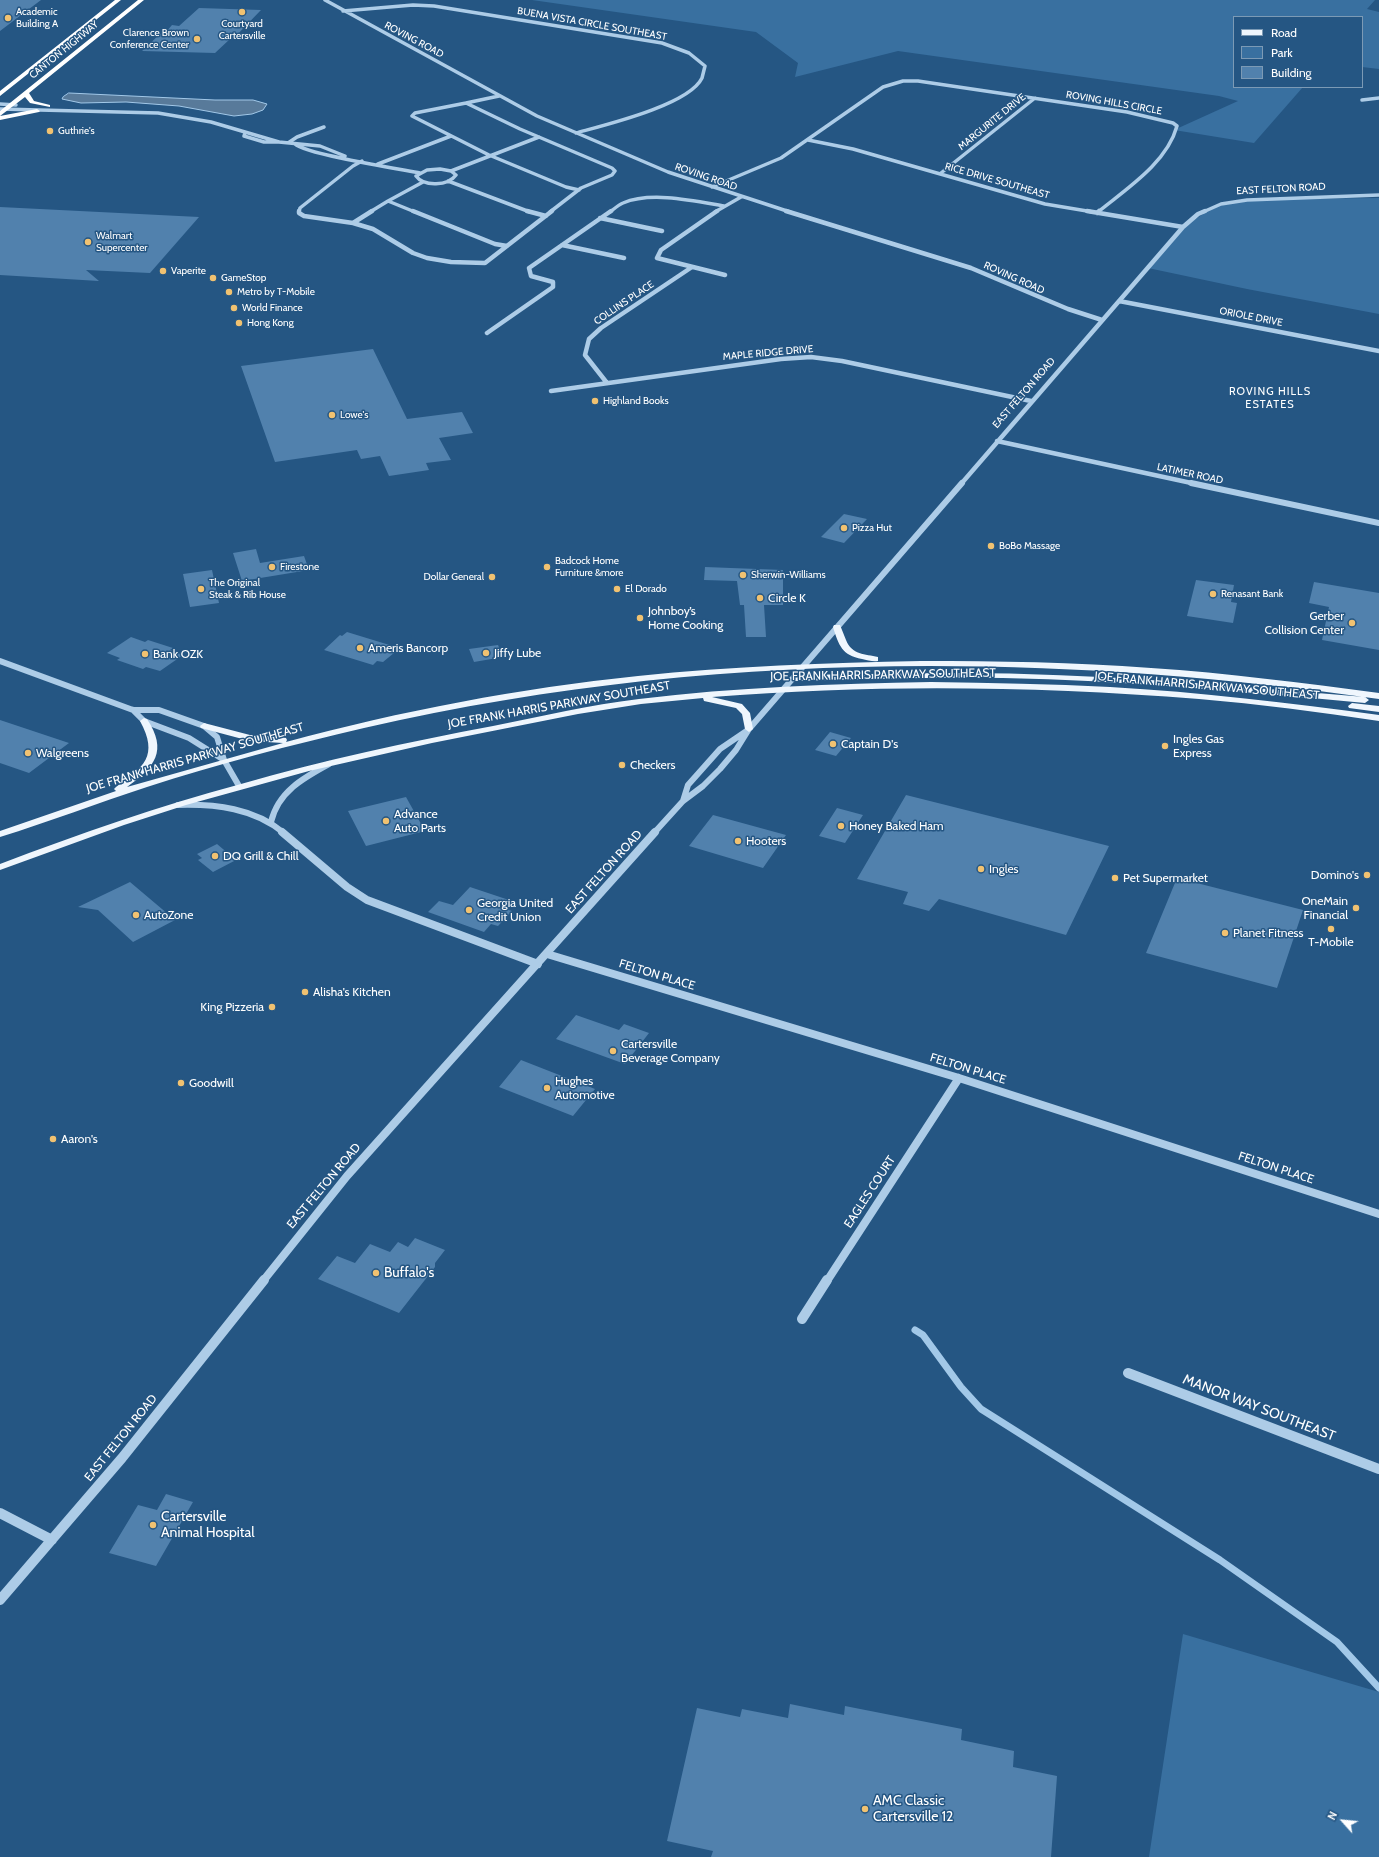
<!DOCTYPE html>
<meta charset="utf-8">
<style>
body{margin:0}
#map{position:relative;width:1379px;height:1857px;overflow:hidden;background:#255683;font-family:Cabin,sans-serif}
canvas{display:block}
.legend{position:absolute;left:1233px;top:16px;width:130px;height:72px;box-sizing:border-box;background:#255683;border:1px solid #7c9ab5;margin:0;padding:5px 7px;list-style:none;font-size:12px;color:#fff}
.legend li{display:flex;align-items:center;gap:8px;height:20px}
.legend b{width:20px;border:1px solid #7c9ab5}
.north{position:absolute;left:1323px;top:1801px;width:40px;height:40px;-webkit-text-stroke:3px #255683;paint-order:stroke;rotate:297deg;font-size:11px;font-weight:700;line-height:16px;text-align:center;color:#fff}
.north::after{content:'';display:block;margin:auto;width:14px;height:18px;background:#fff;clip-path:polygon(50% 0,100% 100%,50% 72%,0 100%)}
</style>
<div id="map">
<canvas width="1379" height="1857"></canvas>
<ul class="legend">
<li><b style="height:5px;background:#eff6fd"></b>Road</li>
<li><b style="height:11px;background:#3970a0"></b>Park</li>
<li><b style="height:11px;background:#5181ad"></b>Building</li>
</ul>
<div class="north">N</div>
</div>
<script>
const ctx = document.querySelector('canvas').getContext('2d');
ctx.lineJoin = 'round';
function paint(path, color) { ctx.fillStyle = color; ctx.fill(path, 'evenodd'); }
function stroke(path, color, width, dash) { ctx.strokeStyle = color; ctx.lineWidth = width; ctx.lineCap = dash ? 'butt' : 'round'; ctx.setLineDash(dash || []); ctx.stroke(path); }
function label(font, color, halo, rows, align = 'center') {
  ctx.font = font + ' Cabin,sans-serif'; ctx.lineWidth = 3; ctx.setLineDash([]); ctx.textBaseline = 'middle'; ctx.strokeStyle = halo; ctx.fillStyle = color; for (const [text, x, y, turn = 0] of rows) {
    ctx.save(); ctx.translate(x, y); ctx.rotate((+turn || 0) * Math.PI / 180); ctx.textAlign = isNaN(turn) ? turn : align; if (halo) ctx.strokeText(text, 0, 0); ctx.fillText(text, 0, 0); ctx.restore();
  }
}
paint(new Path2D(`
 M532,0H1375L1367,9L1379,12V69L1362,67V17H1234V87H1303L1254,143L1174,130L1238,101L1219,96L898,51L795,77L798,63L756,32Z
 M1379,198V314L1247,289L1148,268L1183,227L1214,207L1236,202L1282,199Z
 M1183,1634L1379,1692V1857H1149Z`), '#3970a0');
const water = new Path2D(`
 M69,93L215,100H253L267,104L263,110L252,114L234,116L179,106L126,102L81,103L62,99L63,97Z`);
paint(water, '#587a9a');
stroke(water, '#a2c8e8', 1);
stroke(new Path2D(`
 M915,1330L923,1335L961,1387L981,1409L1220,1560L1337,1642L1379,1688`), '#a2c8e8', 7);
paint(new Path2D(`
 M0,0H41L0,31Z
 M199,8L261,10L233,39H230L215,53L142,51L162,32H166L172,25L179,26Z
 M0,207L199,217L150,273L86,270L99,281L0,275Z
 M373,349L407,419L462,412L473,433L439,438L451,460L426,463L429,470L389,476L380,456L361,459L357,450L275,462L241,366Z
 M844,514L867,519L844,543L821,537Z
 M256,549L260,563L304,556L309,570L242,581L233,553Z
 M705,567L783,570V605H764L766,637H746L744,605H740L737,581L704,580Z
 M212,570L219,603L190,607L183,574Z
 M1196,580L1234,585L1231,602L1237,603L1233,623L1187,616Z
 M1314,582L1379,593V650L1322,640L1329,607L1309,603Z
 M347,632L396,647L390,651L394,653L383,662L377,661L373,665L324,650L340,635L342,636Z
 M131,637L145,642L148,640L173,648L170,650L183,655L160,671L146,667L143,669L117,660L120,658L107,653Z
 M498,645L503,657L474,662L469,649Z
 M0,720L69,743L29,773L0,763Z
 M830,732L851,738L836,756L815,750Z
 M906,795L1109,846L1066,935L939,899L929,911L903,904L908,892L857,879Z
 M406,797L425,831L366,846L348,811Z
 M837,808L863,815L845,843L819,836Z
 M713,815L786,835L763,868L689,846Z
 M217,844L236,860L213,872L198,860L202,858L197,854Z
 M1177,878L1303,910L1277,988L1146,953Z
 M130,882L175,920L133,942L98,910L78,907Z
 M470,887L512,901L505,909L512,911L498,926L491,924L484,932L428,912L439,901L453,905Z
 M576,1015L619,1030L624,1024L649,1033L625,1064L556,1039Z
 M521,1060L595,1089L573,1116L499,1087Z
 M415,1238L445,1250L435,1263V1267L399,1313L318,1279L337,1256L355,1263L370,1244L390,1252L398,1242L408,1247Z
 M166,1494L193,1502L156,1566L109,1553L138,1505L157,1510Z
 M790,1704L844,1715L845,1706L962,1729L961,1740L1014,1751L1013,1767L1057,1776L1051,1857H711L713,1851L667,1841L697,1708L740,1717L742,1709L788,1718Z`), '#5181ad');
stroke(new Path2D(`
 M325,0L537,116L668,172L790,212
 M343,11L413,5L434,6L662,43L689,53L705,66C704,70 703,74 702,78C689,105 605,125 576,133
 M499,96L466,103L520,129L612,168L615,171L612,175L581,188L550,212
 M1362,100L1379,98
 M466,103L415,113L412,116L489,155L566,187L579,190
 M0,104L16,105
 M0,109L158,113L211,122L279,142H264L244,136L245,133
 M808,140L853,149L1045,204L1093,212
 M279,142L320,146L345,156
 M288,143L297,137L324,127
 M295,144C305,154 399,169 420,173
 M378,164L451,136
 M440,169L451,171L456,175C448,186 424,187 416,176L427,170Z
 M451,171L539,137
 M941,173L1035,98
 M448,181L530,212
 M712,187L781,158L883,87L903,81H918L1127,112L1173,123L1177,126C1167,163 1126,189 1098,212
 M299,212L300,208L353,166L362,161
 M370,212L388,201
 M415,212L388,201L423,182
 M610,212C614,209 618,205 623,203C651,191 695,201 724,206
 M715,212L741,197
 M1203,212L1221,204L1247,200L1379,195`), '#adcce7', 3.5);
stroke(new Path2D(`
 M299,211V213L304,216L353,223L373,229L413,253L427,258L451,262L485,263L552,211
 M413,211L495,244L507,246
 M527,211L546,216
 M717,211L661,250L657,258L725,275
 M786,211L971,268L1068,309L1102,320
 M1087,211L1183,227
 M1097,213L1099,211
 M600,218L662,231
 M353,223L372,211
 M562,245L624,258
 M1119,301L1379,351
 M487,333L553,287V282L531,276L529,268L611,211
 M607,383L585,355L589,339L601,328L692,267
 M551,391L781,359L811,357L842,361L1031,401
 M997,441L1196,484
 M961,484L1183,227L1198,214L1205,211`), '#adcce7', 4.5);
stroke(new Path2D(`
 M1191,483L1379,523
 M0,661L133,710H159L204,726L217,737L224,760L239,786
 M133,710L144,721L189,738L224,760
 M683,801L688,785L720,749L748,730
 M178,805C216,804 254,808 284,833
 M271,822C278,792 303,778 329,764
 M654,833L683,801L703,786L720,769L736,750L749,729L962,483`), '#adcce7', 6);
stroke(new Path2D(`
 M282,832L347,887L367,900L538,964
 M547,954L959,1078L1379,1214
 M263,1281L347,1176L655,832
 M827,1281L959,1078`), '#adcce7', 8);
stroke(new Path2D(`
 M802,1319L827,1280
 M1128,1373L1379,1469
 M0,1513L52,1540
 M0,1600L122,1458L264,1280`), '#adcce7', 10);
paint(new Path2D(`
 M834,625H840C842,630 844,635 846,640C852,655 865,654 878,657V661C873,662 867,660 862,659C842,655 839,646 833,627Z
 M921,661C998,661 1074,662 1151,668C1227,673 1303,683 1379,693V699C1041,651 698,651 364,728C291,745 218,764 147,787C97,803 49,822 0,837V831L116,791L114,789L116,787C144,767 159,756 140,721L144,718L147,719C168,751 155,767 127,787L283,743L250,741L201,728L200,726L204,723L250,735L283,737L286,738L287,740L286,742C401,711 520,688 638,676C732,666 827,663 921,661Z
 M943,673C1084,672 1225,685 1365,697L1369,700L1365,703C1244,692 1124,680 1003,678C933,677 864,679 794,681L790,678L794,675Z
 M931,682C991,683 1051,684 1110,687C1200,692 1290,703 1379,715V721C1319,712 1259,704 1199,699C1037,686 874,684 712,697L742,704L750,713L753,729L749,732L745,729L742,714L736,708L704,701L703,698L641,704L578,714L432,743L309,771L186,805L124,825L0,870V864C79,834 159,806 241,784C324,760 408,742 493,726C542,716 590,705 639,699C736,687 834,684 931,682Z
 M1352,703L1379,706V712L1349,708L1348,706Z`), '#eff6fd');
paint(new Path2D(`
 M115,0H121L0,96V91Z
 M138,0H144L29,93L34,101L50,105V107L30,103L25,97L0,116V111Z
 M37,109L40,111L39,112L0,120V116Z`), '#fff');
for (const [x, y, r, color] of [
 [242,12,4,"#f1c271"],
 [8,18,4,"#f1c271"],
 [197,39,4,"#f1c271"],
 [50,131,4,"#f1c271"],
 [88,242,4,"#f1c271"],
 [163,271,4,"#f1c271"],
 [213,278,4,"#f1c271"],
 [229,292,4,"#f1c271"],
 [234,308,4,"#f1c271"],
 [239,323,4,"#f1c271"],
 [595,401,4,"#f1c271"],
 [332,415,4,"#f1c271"],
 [844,528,4,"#f1c271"],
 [991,546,4,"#f1c271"],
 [272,567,4,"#f1c271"],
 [547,567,4,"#f1c271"],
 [743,575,4,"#f1c271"],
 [492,577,4,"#f1c271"],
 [201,589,4,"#f1c271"],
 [617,589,4,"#f1c271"],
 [1213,594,4,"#f1c271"],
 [760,598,4,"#f1c271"],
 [640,618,4,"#f1c271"],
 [1352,623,4,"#f1c271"],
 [360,648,4,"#f1c271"],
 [486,653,4,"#f1c271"],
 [145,654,4,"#f1c271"],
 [833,744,4,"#f1c271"],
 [1165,746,4,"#f1c271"],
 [28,753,4,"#f1c271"],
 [622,765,4,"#f1c271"],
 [386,821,4,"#f1c271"],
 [841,826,4,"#f1c271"],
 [738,841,4,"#f1c271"],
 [215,856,4,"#f1c271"],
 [981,869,4,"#f1c271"],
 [1367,875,4,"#f1c271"],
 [1115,878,4,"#f1c271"],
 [1356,908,4,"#f1c271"],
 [469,910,4,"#f1c271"],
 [136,915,4,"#f1c271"],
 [1331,929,4,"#f1c271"],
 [1225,933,4,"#f1c271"],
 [305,992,4,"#f1c271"],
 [272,1007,4,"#f1c271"],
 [613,1051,4,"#f1c271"],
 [181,1083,4,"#f1c271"],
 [547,1088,4,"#f1c271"],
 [53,1139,4,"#f1c271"],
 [376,1273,4,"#f1c271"],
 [153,1525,4,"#f1c271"],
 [865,1809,4,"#f1c271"]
]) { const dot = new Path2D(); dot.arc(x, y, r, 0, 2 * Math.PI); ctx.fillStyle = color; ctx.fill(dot); stroke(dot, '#255683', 1.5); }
label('10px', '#fff', '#255683', [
 ["Academic",16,12],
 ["Building A",16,24],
 ["Courtyard",242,24,"center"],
 ["Cartersville",242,36,"center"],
 ["Clarence Brown",189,33,"right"],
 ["Conference Center",189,45,"right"],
 ["Guthrie's",58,131],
 ["Walmart",96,236],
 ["Supercenter",96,248],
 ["Vaperite",171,271],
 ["GameStop",221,278],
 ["Metro by T-Mobile",237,292],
 ["World Finance",242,308],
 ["Hong Kong",247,323],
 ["Highland Books",603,401],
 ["Lowe's",340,415],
 ["Pizza Hut",852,528],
 ["BoBo Massage",999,546],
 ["Badcock Home",555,561],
 ["Furniture &more",555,573],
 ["Firestone",280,567],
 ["Sherwin-Williams",751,575],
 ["Dollar General",484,577,"right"],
 ["The Original",209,583],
 ["Steak & Rib House",209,595],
 ["El Dorado",625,589],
 ["Renasant Bank",1221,594]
], 'left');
label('10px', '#fff', '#255683', [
 ["BUENA VISTA CIRCLE SOUTHEAST",592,24,10],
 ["ROVING ROAD",414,40,28],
 ["CANTON HIGHWAY",64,50,-39],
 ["ROVING HILLS CIRCLE",1114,103,10],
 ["MARGURITE DRIVE",992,122,-39],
 ["ROVING ROAD",706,177,19],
 ["RICE DRIVE SOUTHEAST",997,181,16],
 ["EAST FELTON ROAD",1281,189,-3],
 ["ROVING ROAD",1014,278,24],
 ["COLLINS PLACE",624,303,-34],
 ["ORIOLE DRIVE",1251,317,11],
 ["MAPLE RIDGE DRIVE",768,353,-5],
 ["EAST FELTON ROAD",1024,393,-49],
 ["LATIMER ROAD",1190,474,12]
]);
ctx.letterSpacing = '1px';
label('11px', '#fff', '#255683', [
 ["ROVING HILLS",1270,392],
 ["ESTATES",1270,405]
]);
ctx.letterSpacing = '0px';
label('12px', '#fff', '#255683', [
 ["Circle K",768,598],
 ["Johnboy’s",648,611],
 ["Home Cooking",648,625],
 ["Gerber",1344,616,"right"],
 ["Collision Center",1344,630,"right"],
 ["Ameris Bancorp",368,648],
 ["Jiffy Lube",494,653],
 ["Bank OZK",153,654],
 ["Ingles Gas",1173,739],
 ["Express",1173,753],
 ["Captain D's",841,744],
 ["Walgreens",36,753],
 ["Checkers",630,765],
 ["Advance",394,814],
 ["Auto Parts",394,828],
 ["Honey Baked Ham",849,826],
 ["Hooters",746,841],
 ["DQ Grill & Chill",223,856],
 ["Ingles",989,869],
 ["Domino's",1359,875,"right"],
 ["Pet Supermarket",1123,878],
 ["OneMain",1348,901,"right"],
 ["Financial",1348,915,"right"],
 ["Georgia United",477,903],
 ["Credit Union",477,917],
 ["AutoZone",144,915],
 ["Planet Fitness",1233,933],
 ["T-Mobile",1331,942,"center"],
 ["Alisha's Kitchen",313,992],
 ["King Pizzeria",264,1007,"right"],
 ["Cartersville",621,1044],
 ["Beverage Company",621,1058],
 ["Hughes",555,1081],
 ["Automotive",555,1095],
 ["Goodwill",189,1083],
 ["Aaron's",61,1139]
], 'left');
label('12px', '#fff', '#255683', [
 ["JOE FRANK HARRIS PARKWAY SOUTHEAST",883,675,-1],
 ["JOE FRANK HARRIS PARKWAY SOUTHEAST",1207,686,5],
 ["JOE FRANK HARRIS PARKWAY SOUTHEAST",559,705,-10],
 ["JOE FRANK HARRIS PARKWAY SOUTHEAST",195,758,-16],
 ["EAST FELTON ROAD",604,872,-48],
 ["FELTON PLACE",657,975,17],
 ["FELTON PLACE",968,1069,17],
 ["FELTON PLACE",1276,1168,18],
 ["EAST FELTON ROAD",324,1186,-50],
 ["EAGLES COURT",870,1192,-57],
 ["EAST FELTON ROAD",121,1438,-51]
]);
label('14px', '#fff', '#255683', [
 ["Buffalo's",384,1273],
 ["Cartersville",161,1517],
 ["Animal Hospital",161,1533],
 ["AMC Classic",873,1801],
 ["Cartersville 12",873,1817]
], 'left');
label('14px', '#fff', '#255683', [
 ["MANOR WAY SOUTHEAST",1259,1408,21]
]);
</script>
